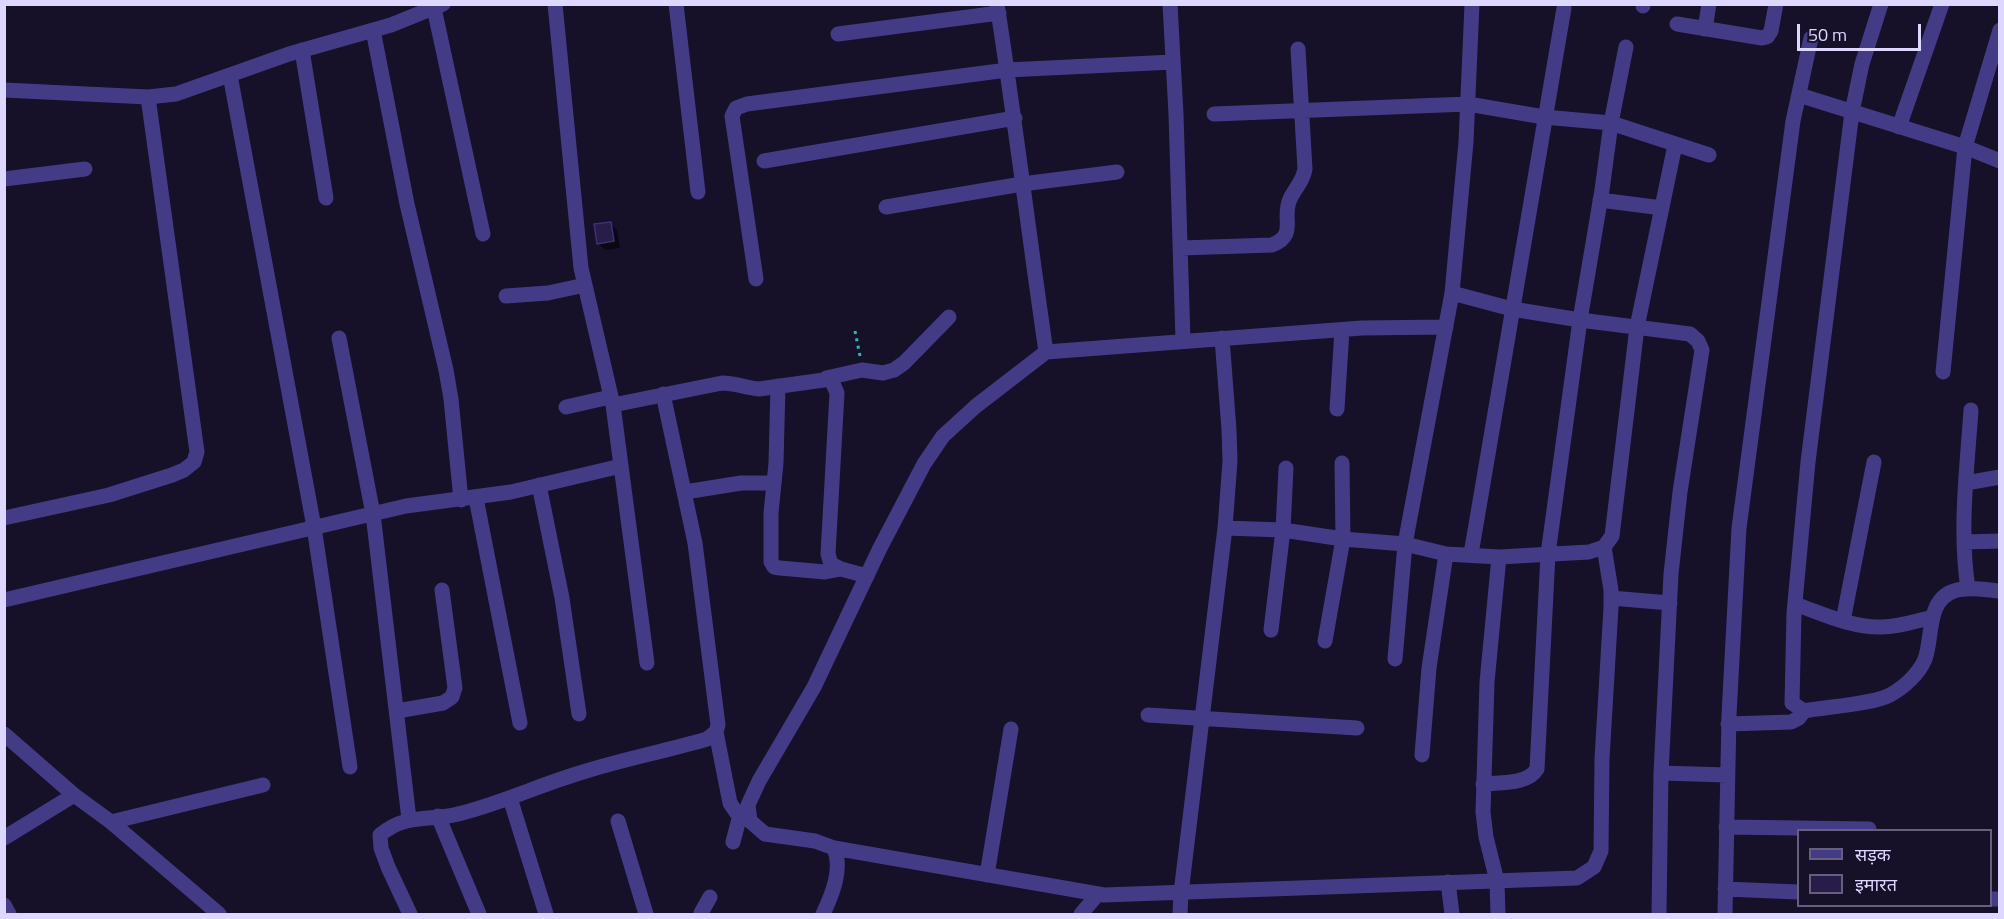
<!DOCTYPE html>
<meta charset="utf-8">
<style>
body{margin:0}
#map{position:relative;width:2004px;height:919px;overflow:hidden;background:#161028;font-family:"Titillium Web","Noto Sans Devanagari",sans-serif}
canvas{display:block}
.frame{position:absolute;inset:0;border:6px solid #ded7ff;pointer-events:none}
.legend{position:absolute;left:1797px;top:829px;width:195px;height:78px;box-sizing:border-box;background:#161028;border:2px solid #66607e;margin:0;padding:8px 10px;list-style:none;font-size:18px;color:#ded7ff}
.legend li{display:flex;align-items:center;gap:12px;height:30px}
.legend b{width:30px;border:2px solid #66607e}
.scale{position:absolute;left:1797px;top:24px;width:124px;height:27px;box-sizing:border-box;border:3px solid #ded7ff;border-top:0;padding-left:8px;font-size:18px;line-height:21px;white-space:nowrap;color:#ded7ff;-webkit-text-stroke:4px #161028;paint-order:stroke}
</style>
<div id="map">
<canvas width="2004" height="919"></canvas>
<div class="frame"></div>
<ul class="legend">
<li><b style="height:8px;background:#443b86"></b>सड़क</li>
<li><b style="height:16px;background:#281c49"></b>इमारत</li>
</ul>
<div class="scale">50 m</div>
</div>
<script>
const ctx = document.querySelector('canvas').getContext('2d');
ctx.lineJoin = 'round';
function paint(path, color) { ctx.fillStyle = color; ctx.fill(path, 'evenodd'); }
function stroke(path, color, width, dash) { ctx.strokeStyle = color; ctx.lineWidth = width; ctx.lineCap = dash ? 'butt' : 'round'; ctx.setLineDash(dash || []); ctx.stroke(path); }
paint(new Path2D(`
 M610,223L617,230L620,248L605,250L598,243Z`), '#0007');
const building = new Path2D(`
 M611,222L614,241L597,244L594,224Z`);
paint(building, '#281c49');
stroke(building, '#422e75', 1.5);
stroke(new Path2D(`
 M855,331L860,356`), '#30b7ba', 3, [3, 4.5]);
stroke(new Path2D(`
 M555,4L581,268L613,405L647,663
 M676,4L698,192
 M997,4C1015,120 1029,236 1046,352
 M1170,4L1176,114L1183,340
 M1881,4L1862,64L1852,112L1808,462L1794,613L1792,703L1804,711C1824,707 1874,704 1890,695C1903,688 1919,674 1925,659C1933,638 1926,600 1954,591C1967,586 1986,590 2000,591
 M1643,6V4
 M434,8L483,234
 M1677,24L1762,38L1767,37L1771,31L1776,4
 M1705,29L1709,4
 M373,30L407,204L446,370L451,399L461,500
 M838,34L999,13
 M302,50L326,198
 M230,75L314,527L350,767
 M4,90L148,97L176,94L289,54L391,25L443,4
 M1799,95L1965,147L2000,161
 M1214,114L1468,104L1544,117L1611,123L1709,155
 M1899,127L1942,4
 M764,161L1015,118
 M4,179L85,169
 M1600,200L1662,208
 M886,207L1022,184L1117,172
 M1180,248L1272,245C1298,235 1281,218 1290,199C1295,188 1303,182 1305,169L1298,49
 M756,279L732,116L736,108L747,104L1007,70L1173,62
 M1452,293L1512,309L1580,320L1690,334L1698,341L1702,350L1680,492L1671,574L1661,773L1659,914
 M506,296L548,293L585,285
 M339,338L373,514L409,819
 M1943,372L1965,147L2000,30
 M826,378L862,370L883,373L894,370L904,363L949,317
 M778,386L776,463L771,513V562L774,567L780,568L825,572L841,569
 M613,405L722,383C735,383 746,388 759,389L831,379L837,393L828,554L831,564L841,569L867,576
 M566,407L610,397
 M1337,409L1342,330
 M1966,483L2000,477
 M539,485L562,598L579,714
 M685,492L741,483H774
 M476,498L520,723
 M4,518L109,495L172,475L184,470L194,462L197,452L148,97
 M1225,528L1283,530L1343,539L1405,544L1446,554L1499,557L1589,552L1604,547L1612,536L1637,327L1675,145
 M1964,542L2000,541
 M1471,554L1564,8
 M1968,589C1959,530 1967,469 1971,410
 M1611,598L1670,603
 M4,600L406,506L511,492L621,466
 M1795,604C1823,614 1852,628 1882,627C1900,627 1916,621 1933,617
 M1843,621L1874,462
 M1271,630L1283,530L1286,468
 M1325,641L1343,539L1342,463
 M1395,659L1405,544L1452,293L1466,142L1472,4
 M397,711L443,703L452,697L455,688L442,590
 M1148,715L1357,728
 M1728,724L1791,722L1799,718L1804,711
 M716,732L730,803L736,812L750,821
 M1422,755L1429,668L1446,554
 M1661,773L1727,775
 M1483,784C1500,782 1527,785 1537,769L1548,554L1580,320L1602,190L1611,123L1626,47
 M510,798L546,914
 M438,816L479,914
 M618,821L646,914
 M111,822L263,785
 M1726,827L1869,829
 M4,838L74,795
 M733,842L740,815
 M834,848L1104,895L1577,878L1594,867L1601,851L1602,759L1611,607V590L1604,547
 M987,875L1011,729
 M1448,882L1452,914
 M1725,889L1798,892
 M1990,899H2000
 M4,905L9,914
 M701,913L710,897
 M410,914L388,867L381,848L380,835C407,812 432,822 462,813C504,802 542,784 583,772C624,759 666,751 707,739L716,732L718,725L695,543L663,394
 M823,914C832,895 843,869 834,848L815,841L765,834L750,821L748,805L759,781L814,687L880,548L924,464L943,436L976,406L1046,352L1362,328L1446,327
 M1081,914L1098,894
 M1180,914L1181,893L1225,528L1230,461L1229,430L1222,338
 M1498,914L1497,881L1486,837L1483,812L1487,682L1499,557
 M1725,914L1729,715L1739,528L1793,121L1811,38`), '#443b86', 15);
stroke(new Path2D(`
 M4,734L74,795L111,822L219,914`), '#443b86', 15);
</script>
